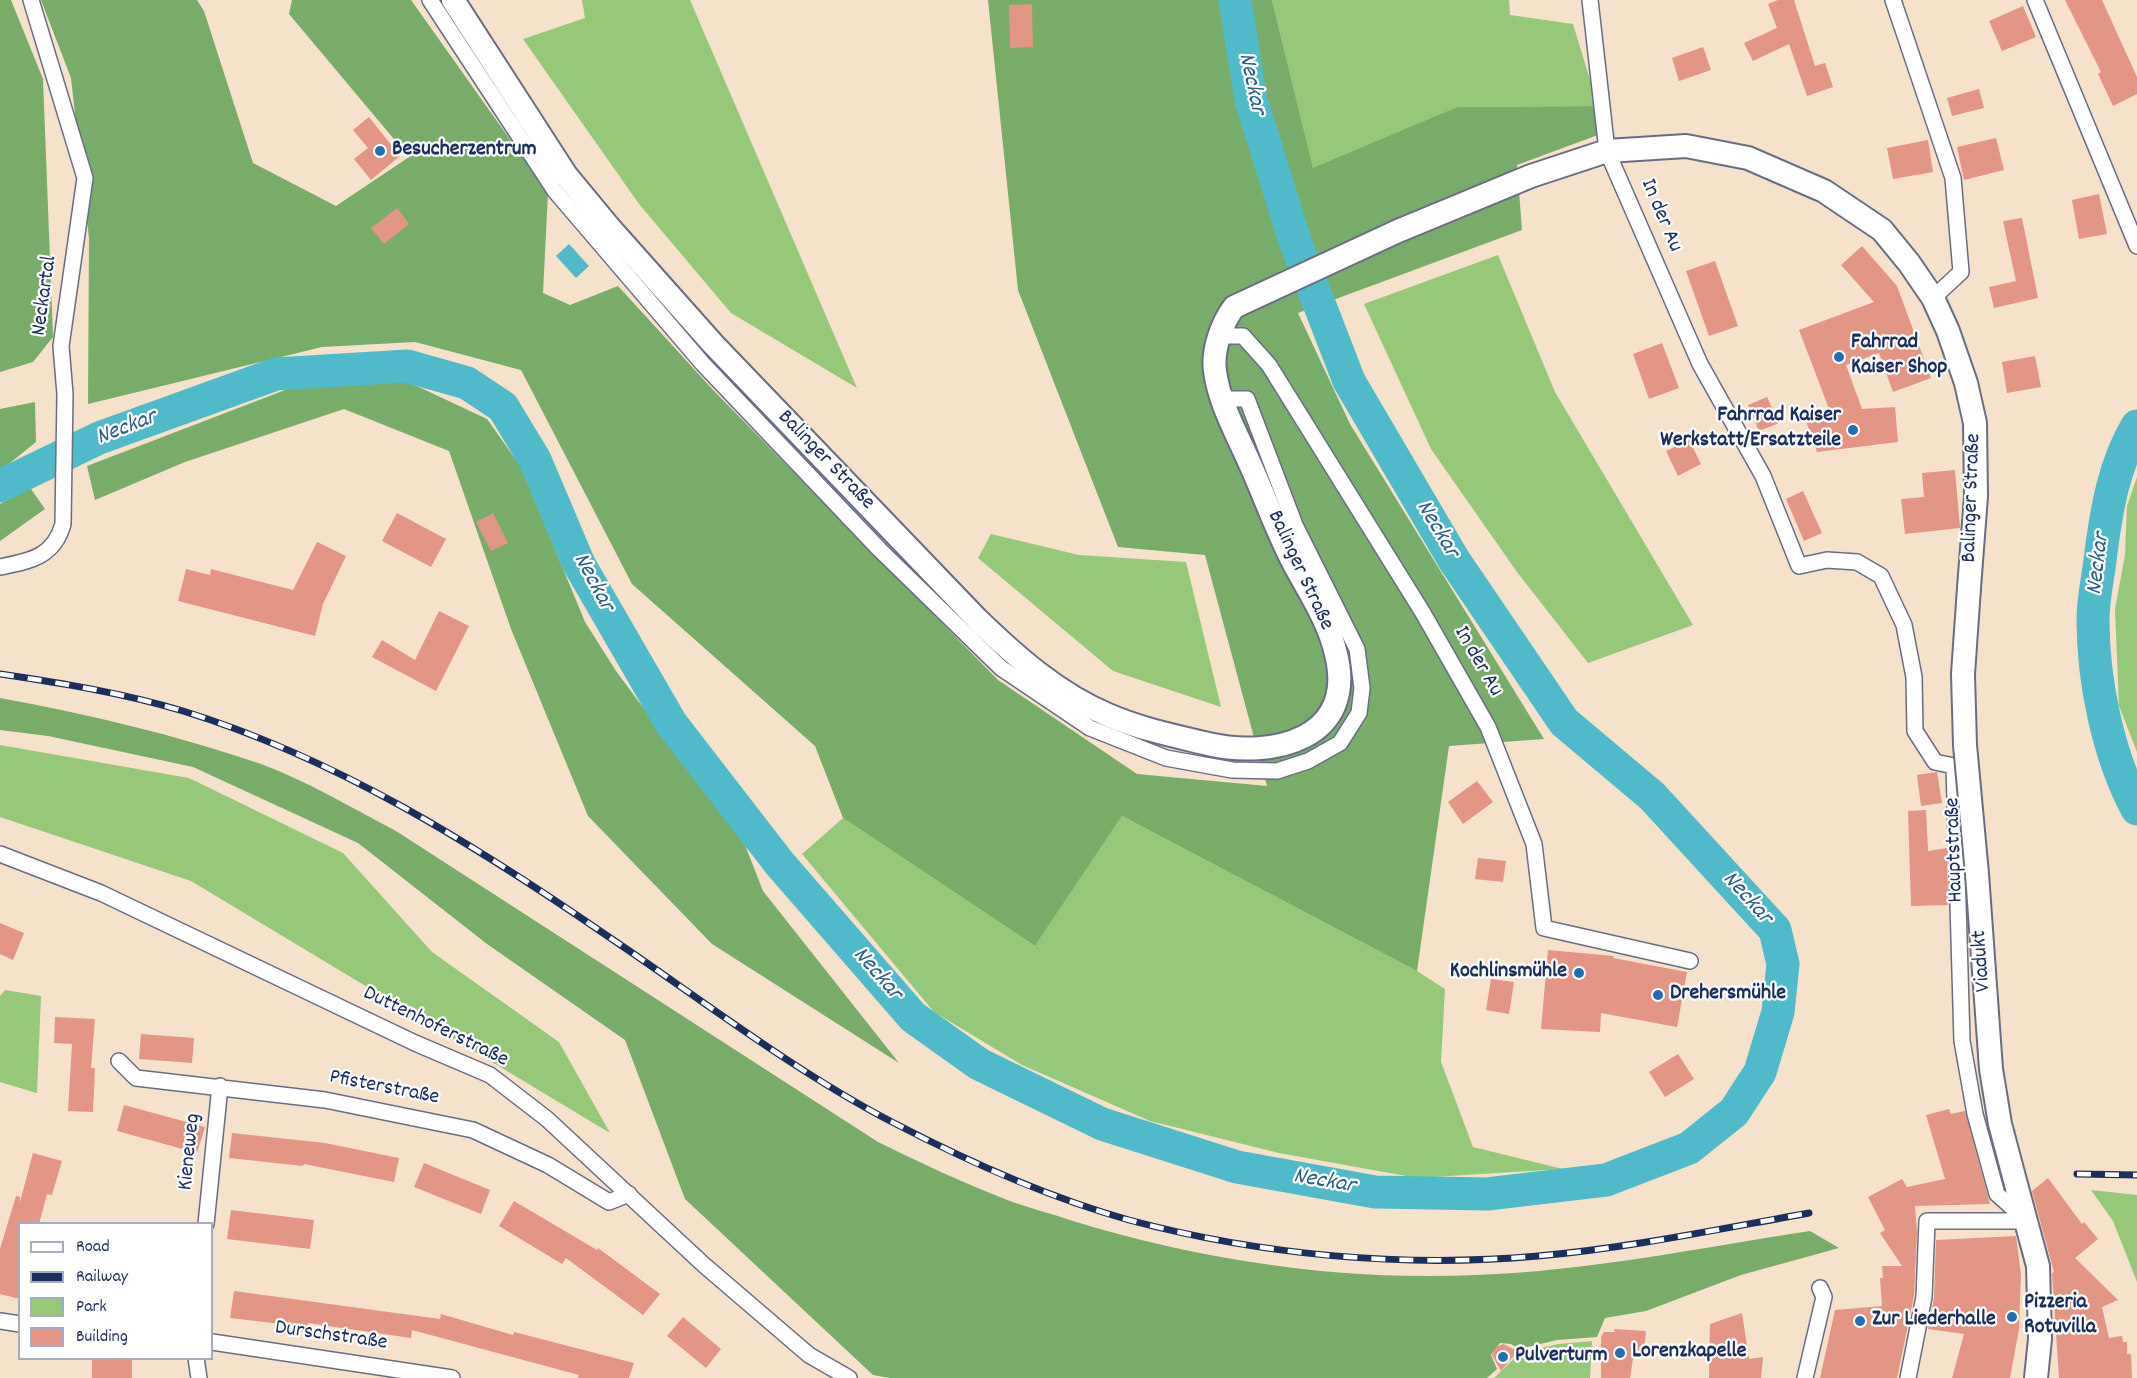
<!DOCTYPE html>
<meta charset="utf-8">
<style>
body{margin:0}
#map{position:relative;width:2137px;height:1378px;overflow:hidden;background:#f6e1ca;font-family:Dekko,sans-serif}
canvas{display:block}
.legend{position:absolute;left:18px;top:1222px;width:195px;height:138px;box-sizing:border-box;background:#fff;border:2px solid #a4acbf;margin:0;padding:8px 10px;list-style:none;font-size:18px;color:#1b2f5e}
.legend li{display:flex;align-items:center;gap:12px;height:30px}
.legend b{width:30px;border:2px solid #a4acbf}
</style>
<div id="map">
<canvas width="2137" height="1378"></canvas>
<ul class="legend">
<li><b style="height:8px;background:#fff"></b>Road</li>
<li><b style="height:8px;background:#1b2f5e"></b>Railway</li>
<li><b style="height:16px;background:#96c879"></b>Park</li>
<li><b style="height:16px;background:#e29683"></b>Building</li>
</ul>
</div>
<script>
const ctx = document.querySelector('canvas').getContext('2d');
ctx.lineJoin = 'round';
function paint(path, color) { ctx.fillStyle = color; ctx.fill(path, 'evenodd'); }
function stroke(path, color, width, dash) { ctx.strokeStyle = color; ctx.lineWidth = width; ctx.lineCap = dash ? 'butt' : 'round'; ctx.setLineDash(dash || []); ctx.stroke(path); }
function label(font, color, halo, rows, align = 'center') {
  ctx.font = font + ' Dekko,sans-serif'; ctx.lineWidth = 4.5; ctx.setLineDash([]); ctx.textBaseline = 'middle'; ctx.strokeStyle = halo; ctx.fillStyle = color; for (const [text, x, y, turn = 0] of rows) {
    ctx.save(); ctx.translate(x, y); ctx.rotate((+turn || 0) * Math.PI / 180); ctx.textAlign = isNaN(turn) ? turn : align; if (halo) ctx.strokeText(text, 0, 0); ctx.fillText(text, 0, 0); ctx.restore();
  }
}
paint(new Path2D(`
 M582,0H690L857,388L731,313L639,204L523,39L585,18Z
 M1272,0H1509L1510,15L1573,24L1598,106L1457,107L1313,169Z
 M1498,255L1555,392L1693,625L1588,663L1517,572L1431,449L1364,304Z
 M2137,477V752L2119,706L2115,609L2125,555L2127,506Z
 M991,534L1079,555L1186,562L1221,707L1113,671L978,558Z
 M0,745L189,778L343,853L432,952L559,1042L610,1133L191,881L0,817Z
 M1122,816L1417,971L1445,989L1441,1062L1473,1147L1563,1169L1417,1178L1279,1153L1150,1121L1022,1065L934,1012L802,854L843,818L1035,946Z
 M5,990L41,996L37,1093L0,1082V996Z
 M2091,1190L2137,1195V1282L2113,1221Z
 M1592,1341L1590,1378H1494L1520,1353L1558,1344Z`), '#96c879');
paint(new Path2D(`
 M0,0H11L43,79L53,337L33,362L0,372Z
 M41,0H197L204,11L253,163L336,206L409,157L289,14L292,0H411L548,193L543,293L570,305L618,286L715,392L998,680L1137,774L1267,786L1205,555L1118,547L1018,290L988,0H1272L1313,168L1457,107L1598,106V135L1517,165L1522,230L1298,313L1350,424L1544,739L1449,746L1417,971L1122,816L1035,946L843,818L815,746L632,584L521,370L415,342L322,347L88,404L89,238L71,78Z
 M404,380L487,419L521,467L585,622L616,671L745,845L763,891L899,1063L712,944L588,816L511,629L449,451L344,409L185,462L95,500L87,466L293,387Z
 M35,402L36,442L0,471V409Z
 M29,486L45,509L0,541V504Z
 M0,698C88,714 176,735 261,764C307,781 352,808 396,831L878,1142C919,1162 961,1182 1005,1199C1027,1208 1051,1213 1073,1221C1204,1261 1340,1281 1476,1275C1588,1271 1699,1248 1810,1231L1839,1248L1741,1275L1646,1311L1605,1318L1597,1337L1557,1340L1519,1349L1511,1344L1500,1343L1491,1355L1497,1369L1487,1378H890L873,1375L685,1199L625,1040L487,944L358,843L193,767L48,736L0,730Z`), '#78ac69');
paint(new Path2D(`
 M569,244L589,266L576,278L556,256Z`), '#4fbbca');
stroke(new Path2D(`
 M2137,426C2114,465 2107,507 2101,552C2099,574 2093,597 2093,620C2093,681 2108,755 2137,809
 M0,486L99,438L276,374L407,366L467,383L503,407L535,460L579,564L671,723L780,864L913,1017L979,1064L1102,1124L1237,1167L1375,1192L1487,1194L1606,1180L1689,1148L1734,1112L1760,1072L1778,1012L1783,964L1775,930L1652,796L1564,722L1454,560L1349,381L1295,241L1251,100L1235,0`), '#4fbbca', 33);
paint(new Path2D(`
 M1778,0H1794L1815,66L1825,63L1833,87L1807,96L1789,44L1753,61L1744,43L1777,28L1768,4Z
 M2065,0H2102L2137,77V94L2113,106L2098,74L2101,72Z
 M1032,4L1033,47L1010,48L1009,5Z
 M2023,6L2036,37L2002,51L1989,21Z
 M1703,47L1711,70L1679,81L1672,58Z
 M1979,89L1984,108L1952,116L1947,98Z
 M369,117L400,156L371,180L354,159L368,148L353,130Z
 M1996,138L2004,170L1964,180L1957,147Z
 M1928,140L1933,172L1893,179L1887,148Z
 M2099,194L2107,234L2079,239L2072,200Z
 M397,208L409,224L384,244L371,228Z
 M2022,218L2038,298L1994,308L1989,287L2016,281L2003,221Z
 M1862,246L1897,286L1931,378L1893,392L1879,353L1846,365L1862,409L1895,407L1898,442L1817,452L1805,418L1831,414L1799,330L1874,302L1841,265Z
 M1715,261L1738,326L1709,336L1686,271Z
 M1662,343L1679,388L1649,399L1633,354Z
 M2035,356L2041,387L2007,393L2002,362Z
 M1767,397L1779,423L1759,431L1748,405Z
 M1689,440L1701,464L1678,476L1666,451Z
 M1955,470L1960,528L1905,534L1901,499L1924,497L1922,473Z
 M1803,491L1822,533L1804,541L1786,499Z
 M397,513L446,539L431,567L382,541Z
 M493,513L508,543L491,551L476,522Z
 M317,542L346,556L323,604L315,636L178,601L186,569L210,575L211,569L293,590Z
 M439,611L469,626L436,691L372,657L382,640L415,660Z
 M1937,772L1942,803L1921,806L1917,775Z
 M1477,781L1493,802L1463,824L1448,802Z
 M1926,810L1928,851L1947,848L1948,905L1911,906L1908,811Z
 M1478,858L1506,861L1503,882L1475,879Z
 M0,923L24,933L13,960L0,954Z
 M1548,950L1614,956L1613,958L1687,972L1677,1027L1601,1013L1600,1032L1541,1029Z
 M1491,979L1514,982L1509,1014L1486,1010Z
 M55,1017L95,1019L91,1068H95L93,1112L68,1111L72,1044L54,1043Z
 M141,1034L194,1038L192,1063L139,1059Z
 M1678,1054L1694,1079L1665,1097L1649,1072Z
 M124,1105L205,1127L197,1153L117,1131Z
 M1949,1109L1951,1114L1965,1111L1990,1204L1915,1206L1917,1232L1914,1296L1897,1378H1820L1835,1310L1882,1306L1880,1278H1883L1882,1266H1902L1880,1233L1885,1230L1868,1197L1902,1179L1907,1187L1945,1179L1926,1115Z
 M232,1133L325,1143L399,1158L394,1182L304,1164L303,1166L229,1158Z
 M33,1153L62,1161L52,1195L47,1194L39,1224H20V1299L0,1294V1249L16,1196L20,1197V1202Z
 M424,1163L490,1190L481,1214L414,1187Z
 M2048,1178L2082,1224L2084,1222L2098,1239L2075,1258L2118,1300L2102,1307L2109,1338L2122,1336L2123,1342H2127V1354H2131L2132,1378H2059L2052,1273L2054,1272L2032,1191Z
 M514,1201L597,1250L598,1248L660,1294L643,1315L566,1258L562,1264L499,1226Z
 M231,1210L314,1220L310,1249L227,1239Z
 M2016,1236L2021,1275L2019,1329L2010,1378H1952L1964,1334L1928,1329L1934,1298L1936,1240Z
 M234,1291L440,1319L441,1314L513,1335L514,1332L634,1363L629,1378H578L579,1375L412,1330L411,1338L308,1323L307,1327L230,1318Z
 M1742,1313L1749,1359L1763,1357L1761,1378H1709L1710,1324Z
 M683,1317L721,1349L706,1368L667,1336Z
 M1614,1329L1646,1331L1644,1353L1634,1352L1630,1378H1601V1337L1604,1332H1615Z
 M1503,1344L1518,1351L1501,1371L1492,1355L1496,1347Z
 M92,1359H132V1378H92Z`), '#e29683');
const minor = new Path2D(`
 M430,0L555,191L703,364L880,550L1001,668L1090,728L1166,758L1232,770L1277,771L1308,761L1340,743L1359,713L1362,688L1357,649L1295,525L1247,399H1222
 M1590,0L1607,151L1700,364L1763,476L1799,566L1827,560L1857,562L1881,576L1904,625L1914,677L1915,731L1935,762L1954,766L1962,1041L1975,1114L1997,1194L2025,1219
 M1893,0L1953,178L1961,272L1933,298
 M2035,0L2137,246
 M1220,336H1243L1269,365L1423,613L1488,727L1534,844L1544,928L1690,961
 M0,567C30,561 54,557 63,524L65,394L61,346L85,178L31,0
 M0,854L101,893L415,1043L490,1075L547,1119L704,1265L809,1355L849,1378
 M119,1061L136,1078L325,1100L473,1130L548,1165L609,1202L629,1194
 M206,1224L220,1086
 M0,1321L20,1324
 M212,1342L452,1378
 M196,1358L199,1378
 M1805,1378L1824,1297L1820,1288
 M1908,1378L1924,1297L1927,1221H2027`);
const secondary = new Path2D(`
 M453,0L566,175L609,227L713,344L977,619C1015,656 1058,694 1108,715C1140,729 1175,736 1208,744C1273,759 1357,739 1336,654C1329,622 1309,592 1294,564C1277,532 1265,497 1250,464C1237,434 1219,403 1215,371C1212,350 1222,323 1234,307L1398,231L1531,176L1607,151L1686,146L1748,158L1824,191L1882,230L1909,263L1933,298L1948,331L1966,383L1975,423L1976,496L1969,588
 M2017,1188L2038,1266L2040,1339L2036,1378`);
stroke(minor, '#686d84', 18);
stroke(secondary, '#686d84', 26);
stroke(minor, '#fff', 15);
stroke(secondary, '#fff', 22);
const rail = new Path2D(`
 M0,674C61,683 123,693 183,711C336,758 475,845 606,935C701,999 792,1070 894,1123C969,1162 1047,1197 1129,1220C1260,1255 1403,1268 1538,1256C1629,1248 1719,1229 1809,1213
 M2077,1174L2137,1175`);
stroke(rail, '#1b2f5e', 7);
stroke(rail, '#fff', 4.5, [14]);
const secondaryBridge = new Path2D(`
 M1969,588L1963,674L1965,745L1977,874L1991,1069L2000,1124L2017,1188`);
stroke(secondaryBridge, '#686d84', 26, []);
stroke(secondaryBridge, '#fff', 22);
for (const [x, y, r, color] of [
 [380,151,6,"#1f6fb2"],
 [1839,357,6,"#1f6fb2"],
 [1853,430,6,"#1f6fb2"],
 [1579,973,6,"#1f6fb2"],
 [1658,995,6,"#1f6fb2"],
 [2012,1317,6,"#1f6fb2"],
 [1860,1321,6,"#1f6fb2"],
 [1620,1353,6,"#1f6fb2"],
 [1503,1357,6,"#1f6fb2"]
]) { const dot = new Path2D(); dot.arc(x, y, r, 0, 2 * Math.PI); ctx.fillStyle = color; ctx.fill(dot); stroke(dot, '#fff', 2); }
label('bold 22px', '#1b2f5e', '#fff', [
 ["Besucherzentrum",392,151],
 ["Fahrrad",1851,344],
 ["Kaiser Shop",1851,369],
 ["Fahrrad Kaiser",1841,417,"right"],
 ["Werkstatt/Ersatzteile",1841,442,"right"],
 ["Kochlinsmühle",1567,973,"right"],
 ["Drehersmühle",1670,995],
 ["Pizzeria",2024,1304],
 ["Rotuvilla",2024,1329],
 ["Zur Liederhalle",1872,1321],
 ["Lorenzkapelle",1632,1353],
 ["Pulverturm",1515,1357]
], 'left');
label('22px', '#1b2f5e', '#fff', [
 ["In der Au",1660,216,67],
 ["Neckartal",46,296,-82],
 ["Balinger Straße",825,461,46],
 ["Balinger Straße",1973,498,-88],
 ["Balinger Straße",1299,571,65],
 ["In der Au",1477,662,60],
 ["Hauptstraße",1956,850,-92],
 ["Viadukt",1983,961,-94],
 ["Duttenhoferstraße",435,1028,26],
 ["Pfisterstraße",384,1089,11],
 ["Kieneweg",191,1152,-84],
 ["Durschstraße",331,1337,8]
]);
label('italic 24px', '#2d6084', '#fff', [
 ["Neckar",1250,84,78],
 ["Neckar",127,429,-21],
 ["Neckar",1436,530,59],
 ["Neckar",2100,564,-83],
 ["Neckar",592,583,62],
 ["Neckar",1746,899,48],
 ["Neckar",876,975,49],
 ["Neckar",1324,1183,10]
]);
</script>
